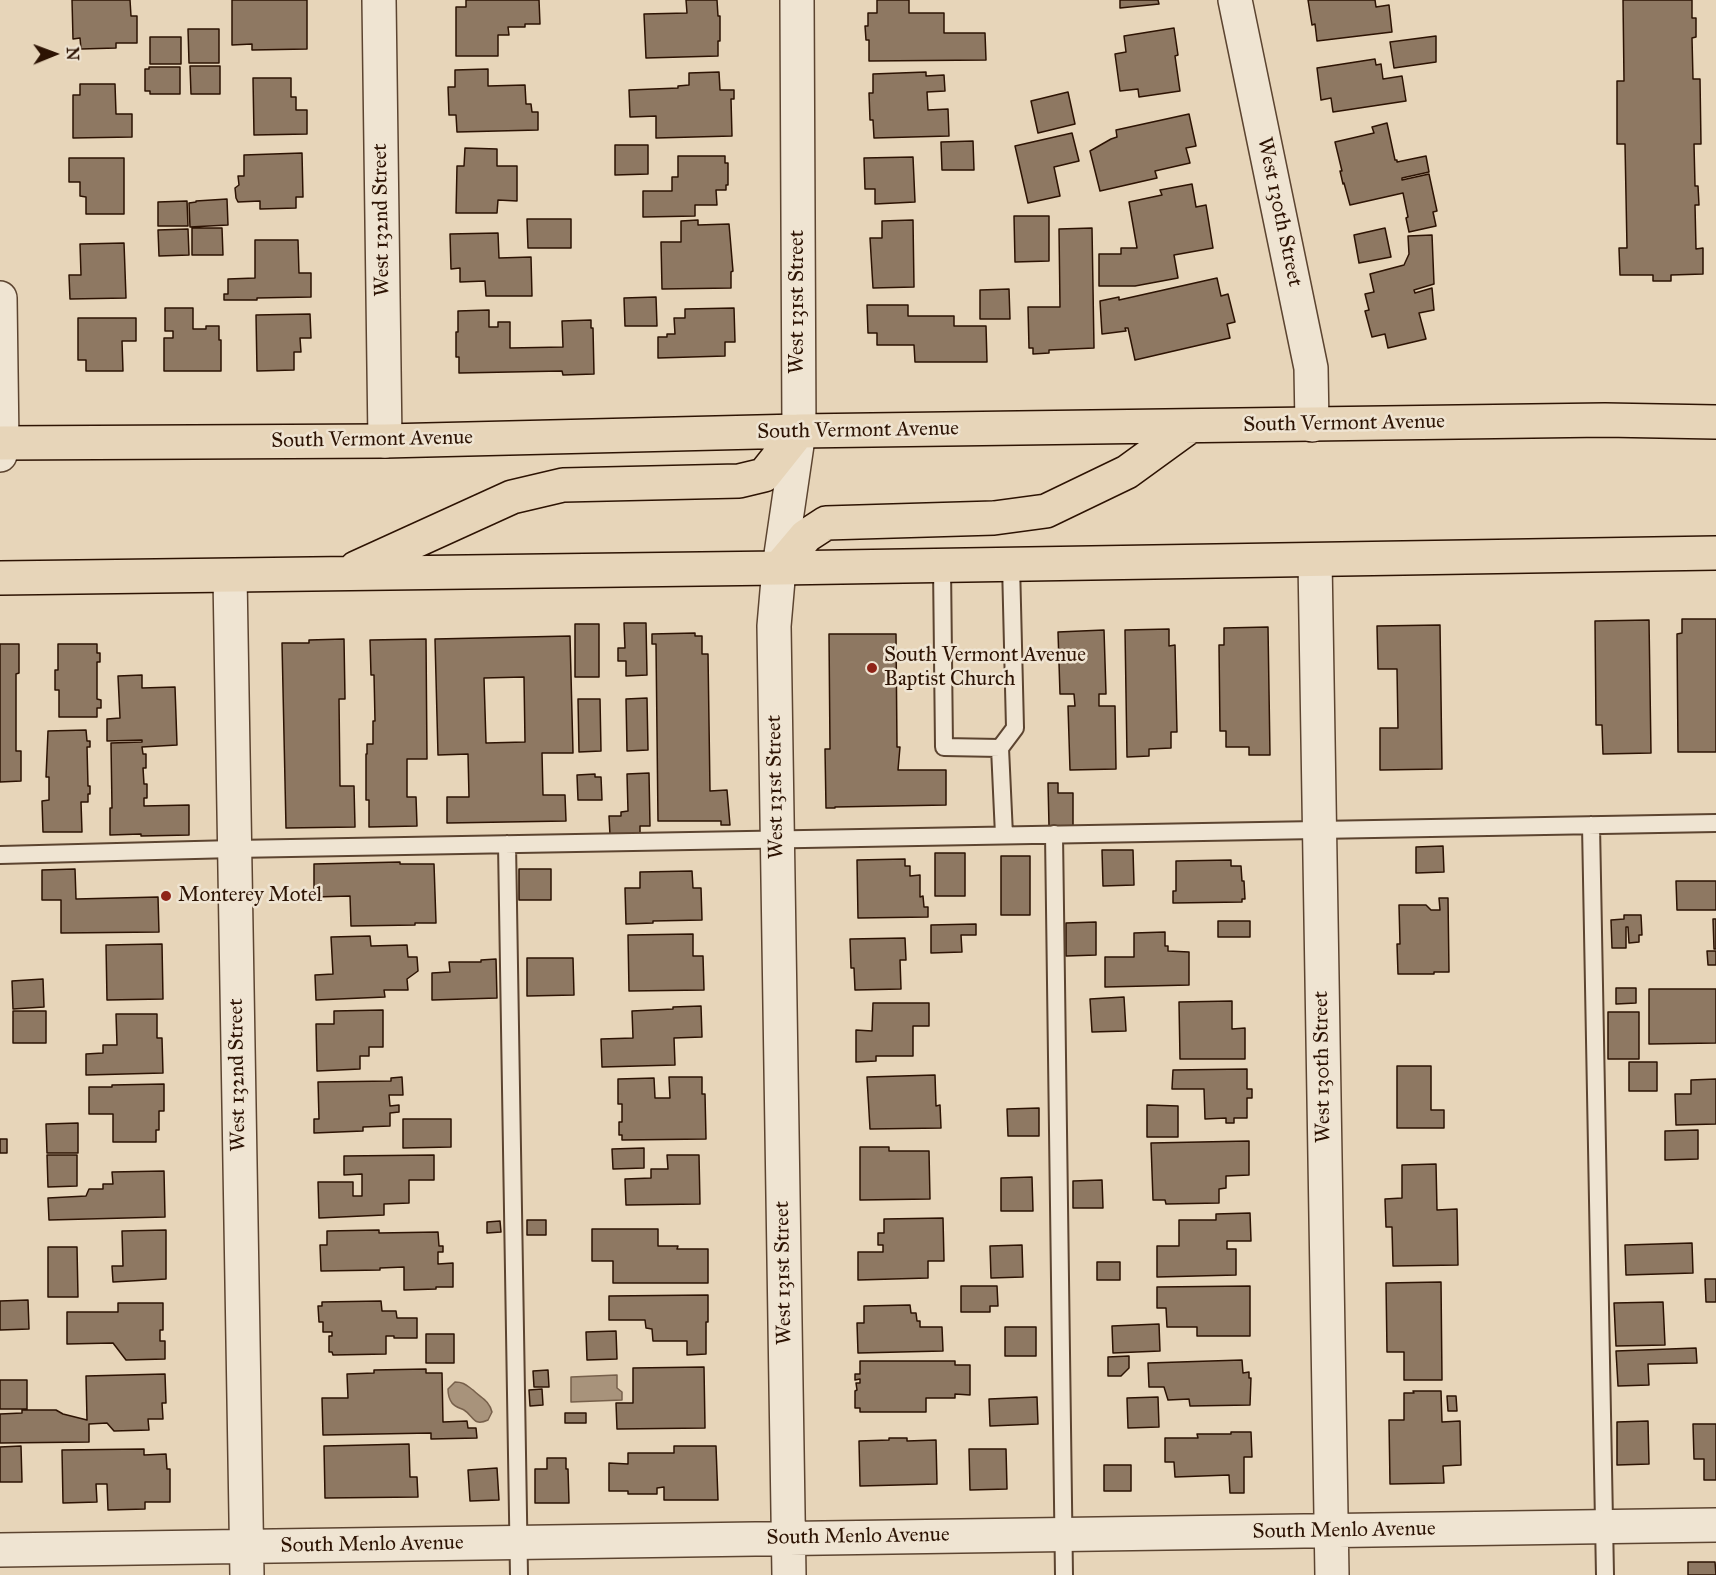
<!DOCTYPE html>
<style>
body{margin:0}
#map{position:relative;width:1716px;height:1575px;overflow:hidden;background:#e7d5b9;font-family:"IM FELL Great Primer",serif}
canvas{display:block}
.north{position:absolute;left:24px;top:24px;width:60px;height:60px;-webkit-text-stroke:4px #efe4d2;paint-order:stroke;rotate:89deg;font-size:16px;font-weight:700;line-height:24px;text-align:center;color:#2d1303}
.north::after{content:'';display:block;margin:auto;width:21px;height:27px;background:#2d1303;clip-path:polygon(50% 0,100% 100%,50% 72%,0 100%)}
</style>
<div id="map">
<canvas width="1716" height="1575"></canvas>
<div class="north">N</div>
</div>
<script>
const ctx = document.querySelector('canvas').getContext('2d');
ctx.lineJoin = 'round';
function paint(path, color) { ctx.fillStyle = color; ctx.fill(path, 'evenodd'); }
function stroke(path, color, width, dash) { ctx.strokeStyle = color; ctx.lineWidth = width; ctx.lineCap = dash ? 'butt' : 'round'; ctx.setLineDash(dash || []); ctx.stroke(path); }
function label(font, color, halo, rows, align = 'center') {
  ctx.font = font + ' "IM FELL Great Primer",serif'; ctx.lineWidth = 5; ctx.setLineDash([]); ctx.textBaseline = 'middle'; ctx.strokeStyle = halo; ctx.fillStyle = color; for (const [text, x, y, turn = 0] of rows) {
    ctx.save(); ctx.translate(x, y); ctx.rotate((+turn || 0) * Math.PI / 180); ctx.textAlign = isNaN(turn) ? turn : align; if (halo) ctx.strokeText(text, 0, 0); ctx.fillText(text, 0, 0); ctx.restore();
  }
}
const water = new Path2D(`
 M617,1375V1388L622,1392V1400L571,1402V1377Z
 M455,1382C464,1382 466,1385 473,1390C481,1398 489,1400 492,1412L488,1420C473,1427 474,1416 464,1410C460,1408 455,1407 452,1403C449,1399 448,1394 448,1389Z`);
paint(water, '#a8937b');
stroke(water, '#77604b', 1.5);
const building = new Path2D(`
 M72,0H130L131,16H137V43H116V48L81,49L80,38L73,39Z
 M232,0H307V49L252,50V44L232,45Z
 M466,0H539L540,24H525V27H508L509,35H498V56H456V7H466Z
 M686,0H717L718,16H720V41H718V56L646,58L644,14L687,13Z
 M877,0H909V13H944V33H985L986,60L869,61V40H866L865,26H868V13H877Z
 M1120,0H1158L1159,4L1120,8Z
 M1308,0H1375L1376,7L1389,5L1392,32L1317,41L1315,24L1312,25Z
 M1623,0H1692V18H1696V37L1692,38L1693,79H1700L1701,144H1694L1695,186H1698L1699,205H1695L1696,249L1703,248V274L1671,275V281H1653V275H1620L1619,248H1627L1625,144H1617V81H1624Z
 M1174,28L1178,55L1175,56L1180,91L1139,97L1138,89L1120,91L1115,54L1126,52L1124,36Z
 M188,29H219V63H189Z
 M1436,36V62L1394,68L1390,42Z
 M150,37H181V64H150Z
 M1375,59L1376,65L1381,64L1383,79L1402,76L1406,101L1333,112L1331,98L1321,100L1317,68Z
 M190,66H220V94H191Z
 M149,67H180V94H150V91H145V69H149Z
 M488,69V86L525,85L526,104H531L532,112H538V130L457,132L456,115H449L448,87H455V70Z
 M719,72L720,90H734V99H731L732,136L656,138V116L630,117L629,90L678,88V86L689,85V73Z
 M926,72V76L944,75L945,91L927,92L928,110L948,109L949,136L874,138L873,120H870L869,93H873V74Z
 M253,78H291V97H296V110H307V134L254,135Z
 M80,84H115L116,114H132V137L73,138V95H80Z
 M1068,92L1075,124L1038,133L1031,101Z
 M1189,114L1196,146L1186,148L1190,163L1155,171L1157,178L1100,191L1090,151L1111,139L1117,137L1116,130Z
 M1387,123L1395,160H1397V162L1426,156L1429,172L1402,178V180L1429,174L1437,211L1433,212L1436,226L1409,232L1406,218L1408,217L1403,193L1350,205L1344,183L1343,184L1340,171H1342L1335,142L1374,133L1372,127Z
 M1072,133L1079,161L1054,167L1060,196L1028,203L1015,146Z
 M973,141L974,170H942L941,142Z
 M615,145H648V174L615,175Z
 M465,148L497,149V166H517V201L498,200L497,213H456L457,166H464Z
 M302,153L303,197H296V208L260,209V201L238,202L236,198L235,188L239,185L238,176H244V155Z
 M678,156H725V163H728V185H726V190H716L717,205H695V216L643,217V191H672V177H678Z
 M913,157L915,202L875,204V189H865L864,158Z
 M69,158H124V214H86V197L80,196V182H69Z
 M1192,184L1196,207L1206,205L1213,248L1174,255L1178,278L1135,286H1099V254H1121V248H1137L1129,202L1162,195L1160,190Z
 M227,199L228,225L190,227L189,203L196,202V201Z
 M187,201L188,226H158V202Z
 M1014,216H1049V261L1015,262Z
 M527,219H571V248H528Z
 M698,220V225L729,224L733,271L731,272V288L662,289L661,242H681V221Z
 M913,220L914,287L873,288L870,238H882V221Z
 M192,228H222L223,255H192Z
 M1092,228L1094,348L1049,350V353L1033,354V348H1029L1028,307H1060L1059,229Z
 M1385,228L1391,257L1359,263L1354,235Z
 M188,229L189,255L159,256L158,230Z
 M498,233L499,258L531,257L532,296H486L485,281L460,282V268L451,269L450,234Z
 M1432,235L1434,284L1414,290L1415,293L1432,288L1434,310L1419,313L1426,339L1388,348L1385,334L1372,337L1365,311L1369,310L1365,294L1374,292L1370,274L1404,265L1409,254L1408,236Z
 M255,240H298L299,273H311V297L257,298V300H224V294H228V279L255,278Z
 M124,243L126,298L70,299L69,275H81L80,244Z
 M1217,278L1221,296L1228,294L1235,322L1227,324L1230,338L1135,360L1128,328H1125L1126,331L1102,334L1100,301L1119,297V300Z
 M1009,289L1010,319H980V290Z
 M656,297L657,326H625L624,298Z
 M867,305H908V316H954V326H986L987,362H915L914,345H877V333H868Z
 M165,308H193V329H206V326H219V340H221V371H164V338H173V331H165Z
 M734,308L735,342H725V356L658,358V337H667V334H675L674,318H685V309Z
 M489,310V327H498V322H510V348L563,347L562,321L591,320V328H593L594,374L563,375L562,371L459,373V357H456V332H458V311Z
 M310,314L311,338H300L301,352H294V370L257,371L256,315Z
 M78,318H136V341H122L123,371H86V360H78Z
 M1682,619H1716V752H1678L1677,634L1682,633Z
 M1649,620L1651,753L1603,754L1602,725H1596L1595,621Z
 M624,623H646L647,675L626,676V661H618V648H625Z
 M575,624H599V677H575Z
 M1440,625L1442,769L1380,770V728H1398L1397,669H1378L1377,626Z
 M1268,627L1270,755H1249V747H1226V731H1220L1219,645H1224V628Z
 M1169,629V646L1175,645L1177,732H1171V748L1149,749V756L1127,757L1125,630Z
 M1104,630L1106,694H1099V706H1115L1116,769L1070,770L1068,706H1075L1074,694H1060L1058,632Z
 M695,633V636H702V654H708L710,791L727,790L730,825H721V821H658L656,644H652V634Z
 M829,634H896L897,747H900L898,770H946V805L835,807V808H826L825,749H830Z
 M570,636L573,753H542L543,795H565L566,821L447,823V797H469L468,754L438,755L435,639ZM524,677L525,742L486,743L484,678Z
 M344,639L345,699H339L340,786H354L355,827L286,828L282,643H309V640Z
 M426,639L427,759H407V797H416L417,826L369,827V800H366V754H367V744H373V721H375L374,675H371L370,640Z
 M0,644H19V673L16,674V751H21V781L0,782Z
 M58,644H97V653H100V662H97V699L101,700V708H97V717H59V690H55V670H58Z
 M142,675V688L175,687L177,745L142,747L143,754H146V768H143L144,784H147V798H144V806L189,805V835L141,836V834L110,835V808H112L111,743L142,742V740L107,741V719L120,718L118,676Z
 M647,698L648,750L627,751L626,699Z
 M578,699H600L601,751L579,752Z
 M86,730L87,741H90V747H87L88,786H90V794H88V802H81L82,832H43L42,801L49,800V777H46L48,731Z
 M649,773L650,826H640V835H610L609,816H621V812L628,811L627,774Z
 M595,774V777H601L602,800H578L577,775Z
 M1048,783H1058V793H1073V826H1049Z
 M1443,846L1444,872L1416,873V847Z
 M1102,850H1133L1134,885L1103,886Z
 M935,853H965V896H935Z
 M1001,856H1030V915H1001Z
 M905,859V866H910V876L920,875V897L923,896L924,907H928V917L858,918L857,860Z
 M1231,860V866H1241L1242,881H1244L1245,899H1242V902L1173,903V891H1176V861Z
 M400,862V864H434L436,923H415V925L351,926L350,896L314,897V864Z
 M75,869L76,899L158,897L159,932L61,933V900H42V870Z
 M519,869H551V900H519Z
 M692,871L693,888H701L702,920L653,921V923L626,924L625,888H640V872Z
 M1676,881H1716V910H1677Z
 M1439,898H1448L1449,972H1434V974H1398L1397,944H1400L1399,905H1426L1431,910H1440Z
 M1624,915H1641L1642,935H1639V942L1629,943L1628,927H1626V948H1612L1611,920L1624,919Z
 M1713,919H1716V949H1714Z
 M1218,921H1250V937H1218Z
 M1096,922V955L1066,956V923Z
 M976,924V935H961L962,952L931,953V925Z
 M1165,932V946H1168V951L1189,952V985L1105,987V957H1134V933Z
 M693,934V956H703L704,990L629,991L628,935Z
 M370,936L371,946L407,945L408,957H417L418,971L407,979L408,990H384L385,997L316,1000L315,975L333,974L331,937Z
 M905,938L906,960H900L901,989L855,990L854,968H851L850,939Z
 M162,944L163,999L107,1000L106,945Z
 M1707,951H1716V965H1708Z
 M527,958H573L574,995L527,996Z
 M496,959L497,998L432,1000V973L450,972L449,962H481V960Z
 M43,979L44,1007L13,1009L12,981Z
 M1616,988H1636V1003L1616,1004Z
 M1649,989H1716V1043L1649,1044Z
 M1124,997L1126,1031L1092,1032L1090,999Z
 M1232,1001V1029L1245,1028V1059H1180L1179,1002Z
 M873,1003H929V1026H913V1056H876V1061L856,1062V1030L872,1031Z
 M701,1006L702,1037L674,1038L675,1065L602,1067L601,1039L633,1038L632,1011L673,1009V1007Z
 M383,1010V1047H369V1056H360V1069L317,1071L316,1024H334V1011Z
 M13,1011H46V1043H13Z
 M1608,1012H1639V1059H1608Z
 M116,1014H157V1038H162L163,1073L86,1075V1054L103,1053V1045H117Z
 M1629,1062H1657V1091H1629Z
 M1397,1066H1431V1110H1444V1128H1397Z
 M1247,1069V1089H1252V1098H1247V1118H1234V1123H1226V1118L1205,1119L1204,1089H1172L1173,1070Z
 M935,1075L936,1106L940,1105L941,1128L870,1129L867,1077Z
 M402,1077L403,1095H389L390,1106L399,1105V1112L390,1113V1126L363,1127V1131L314,1133V1119H319L318,1082L391,1081V1078Z
 M669,1077H702V1094H705L706,1139L622,1140V1135H619V1122H622V1104H618V1079L654,1078L655,1098H670Z
 M1716,1079V1124L1676,1125L1675,1094H1691V1080Z
 M164,1084V1111H159V1130H156V1142H113V1114H89V1087H112V1085Z
 M1147,1105L1178,1106V1137H1147Z
 M1039,1108V1136H1008L1007,1109Z
 M403,1119H451V1147L403,1148Z
 M78,1123V1153H47L46,1124Z
 M1698,1130V1159L1665,1160V1131Z
 M0,1139H7V1153H0Z
 M1249,1141V1175L1226,1176V1188L1219,1189V1203L1166,1204L1165,1200H1153L1151,1143Z
 M860,1147H889V1151H929L930,1199L860,1200Z
 M644,1148V1168L613,1169L612,1149Z
 M47,1155H77V1186L48,1187Z
 M434,1155V1180H409V1203L384,1204V1215L319,1218L318,1182H353V1196H362V1174L344,1175V1156Z
 M667,1155H699L700,1204L626,1205L625,1179L651,1178V1169H668Z
 M1436,1164L1437,1210L1457,1209L1458,1265L1393,1266L1392,1227H1386L1385,1199L1402,1198V1165Z
 M164,1171L165,1217L49,1220L48,1198L86,1196L89,1189H103V1184H113L112,1172Z
 M1032,1177L1033,1211H1001V1178Z
 M1102,1180L1103,1208H1073V1181Z
 M1250,1213L1251,1241H1227V1249H1236V1275L1157,1277V1246H1179V1220H1216V1214Z
 M943,1218L944,1261H928V1278L858,1280V1252H883V1245H878V1233H884V1219Z
 M527,1220H546V1235H527Z
 M500,1221L501,1232L487,1233V1222Z
 M592,1229H658V1246H678L677,1249H708V1283H613V1261H592Z
 M166,1230V1279L113,1282L112,1266H123L122,1231Z
 M379,1230V1233L438,1232L439,1246H443V1252H438V1264L453,1263V1287H436V1289L404,1290V1267L380,1268V1270L321,1271L320,1245H327V1231Z
 M1692,1243L1693,1273L1626,1275L1625,1245Z
 M1022,1245L1023,1277L991,1278L990,1246Z
 M48,1247H77L78,1297H48Z
 M1097,1262H1120V1280H1097Z
 M1705,1279H1716V1302H1706Z
 M1441,1282L1442,1380H1404V1352H1387L1386,1283Z
 M961,1286H997L998,1306H990V1312H961Z
 M1250,1286V1336H1197V1327H1167L1166,1308H1157V1287Z
 M708,1295V1322H706V1354L687,1355V1341H653L652,1329L646,1328L645,1320H609V1296Z
 M28,1300L29,1329L0,1330V1301Z
 M381,1301L382,1311H396L397,1318H417V1338H394V1336H386V1354L333,1355L332,1352H329V1336H332V1332H323V1322H319L318,1306H322V1302Z
 M1663,1302L1665,1345L1616,1346L1614,1303Z
 M118,1303H163V1330H160V1341H165V1359L126,1360L113,1343L67,1344V1312H118Z
 M910,1305L911,1313H916L917,1321H920V1327H942L943,1351L858,1353L857,1323H864V1306Z
 M1159,1324L1160,1351L1113,1353L1112,1326Z
 M1005,1327H1036V1356H1005Z
 M616,1331L617,1359L587,1360L586,1332Z
 M426,1334H454V1363H426Z
 M1696,1348L1697,1363L1648,1364L1649,1385L1618,1386L1616,1351Z
 M1129,1356V1368L1121,1376H1108V1357Z
 M1242,1360L1243,1373L1249,1372V1378H1251L1250,1405L1190,1406L1189,1399L1168,1400L1164,1387H1149L1148,1363Z
 M860,1361H955V1365H970V1395L955,1394V1398H926V1412H860V1408H855V1391L857,1390L856,1383H860V1379L855,1380V1374H860Z
 M704,1367L705,1428L617,1429L616,1403H633V1368Z
 M426,1369V1373H442L443,1422L467,1421L468,1428H476L477,1438L431,1439V1433L323,1435L322,1398H348L347,1374L374,1373V1370Z
 M548,1370L549,1387H534L533,1371Z
 M165,1374L166,1403H162L163,1419H148L149,1430L114,1431L107,1423L89,1424V1442L0,1443V1414L22,1413V1410H56L63,1414L87,1420L86,1376Z
 M0,1380H27V1409H0Z
 M542,1389L543,1405L530,1406L529,1390Z
 M1413,1391H1441L1442,1422L1460,1421L1461,1465L1443,1466L1444,1483L1390,1484L1389,1420H1404V1393H1414Z
 M1447,1396H1456L1457,1411H1448Z
 M1037,1397L1038,1424L990,1426L989,1399Z
 M1158,1397L1159,1427L1128,1428L1127,1398Z
 M565,1413H586V1423H565Z
 M1648,1421L1649,1464L1617,1465V1422Z
 M1693,1424H1716V1480H1704V1459H1694Z
 M1231,1432H1251L1252,1457H1244V1493H1230L1229,1475L1175,1477L1174,1462H1165V1438H1198L1197,1434H1231Z
 M889,1438H907V1441L936,1440L937,1484L860,1486L859,1441L889,1440Z
 M409,1444L410,1477H417L418,1497L325,1498L324,1446Z
 M21,1446L22,1482H0V1447Z
 M674,1446H716L718,1500H664V1487L657,1488V1494H628V1491H609V1463L628,1464V1453H674Z
 M144,1449V1455L166,1454L167,1469H170V1502H145V1509L108,1510L107,1484H96L97,1502L63,1503L62,1450Z
 M969,1449H1006L1007,1489L970,1490Z
 M547,1458H566V1469H568L569,1503H535V1469H547Z
 M1104,1465H1131V1491H1104Z
 M497,1468L499,1500L470,1501L468,1470Z
 M1688,1562H1715L1716,1575H1688Z`);
paint(building, '#8e7862');
stroke(building, '#2d1303', 1.5);
const lane = new Path2D(`
 M942,566L944,747L1000,748L1015,728L1011,564
 M1000,748L1004,835
 M1591,825L1605,1575
 M1054,834L1064,1575
 M507,844L519,1575
 M0,855L234,849L1716,823`);
const street = new Path2D(`
 M379,0L385,441
 M1235,0L1311,368L1312,425
 M0,298L2,443L0,455
 M1315,560L1332,1575
 M230,576L247,1575
 M0,1550L1716,1525
 M789,1575L774,626L779,568L799,431L797,0`);
const primary = new Path2D(`
 M0,443L385,441L799,431L1605,420L1716,422
 M356,568L512,497L563,485L739,481L764,475L799,431
 M779,568L806,536L826,523L994,518L1046,511L1127,472L1189,427
 M0,578L779,568L1716,553`);
stroke(lane, '#5c4430', 20);
stroke(street, '#5c4430', 36);
stroke(primary, '#2d1303', 36);
stroke(lane, '#efe4d2', 16);
stroke(street, '#efe4d2', 33);
stroke(primary, '#e7d5b9', 33);
for (const [x, y, r, color] of [
 [872,668,6,"#8f2418"],
 [166,896,6,"#8f2418"]
]) { const dot = new Path2D(); dot.arc(x, y, r, 0, 2 * Math.PI); ctx.fillStyle = color; ctx.fill(dot); stroke(dot, '#efe4d2', 2); }
label('21px', '#2d1303', '#efe4d2', [
 ["West 130th Street",1279,212,78],
 ["West 132nd Street",382,220,-91],
 ["West 131st Street",798,302,-90],
 ["South Vermont Avenue",1344,424,-1],
 ["South Vermont Avenue",858,431,-1],
 ["South Vermont Avenue",372,440,-1],
 ["West 131st Street",776,787,-91],
 ["West 130th Street",1323,1067,-91],
 ["West 132nd Street",238,1075,-91],
 ["West 131st Street",784,1273,-91],
 ["South Menlo Avenue",1344,1531,-1],
 ["South Menlo Avenue",858,1537,-1],
 ["South Menlo Avenue",372,1545,-1]
]);
label('21px', '#2d1303', '#efe4d2', [
 ["South Vermont Avenue",884,656],
 ["Baptist Church",884,680],
 ["Monterey Motel",178,896]
], 'left');
</script>
